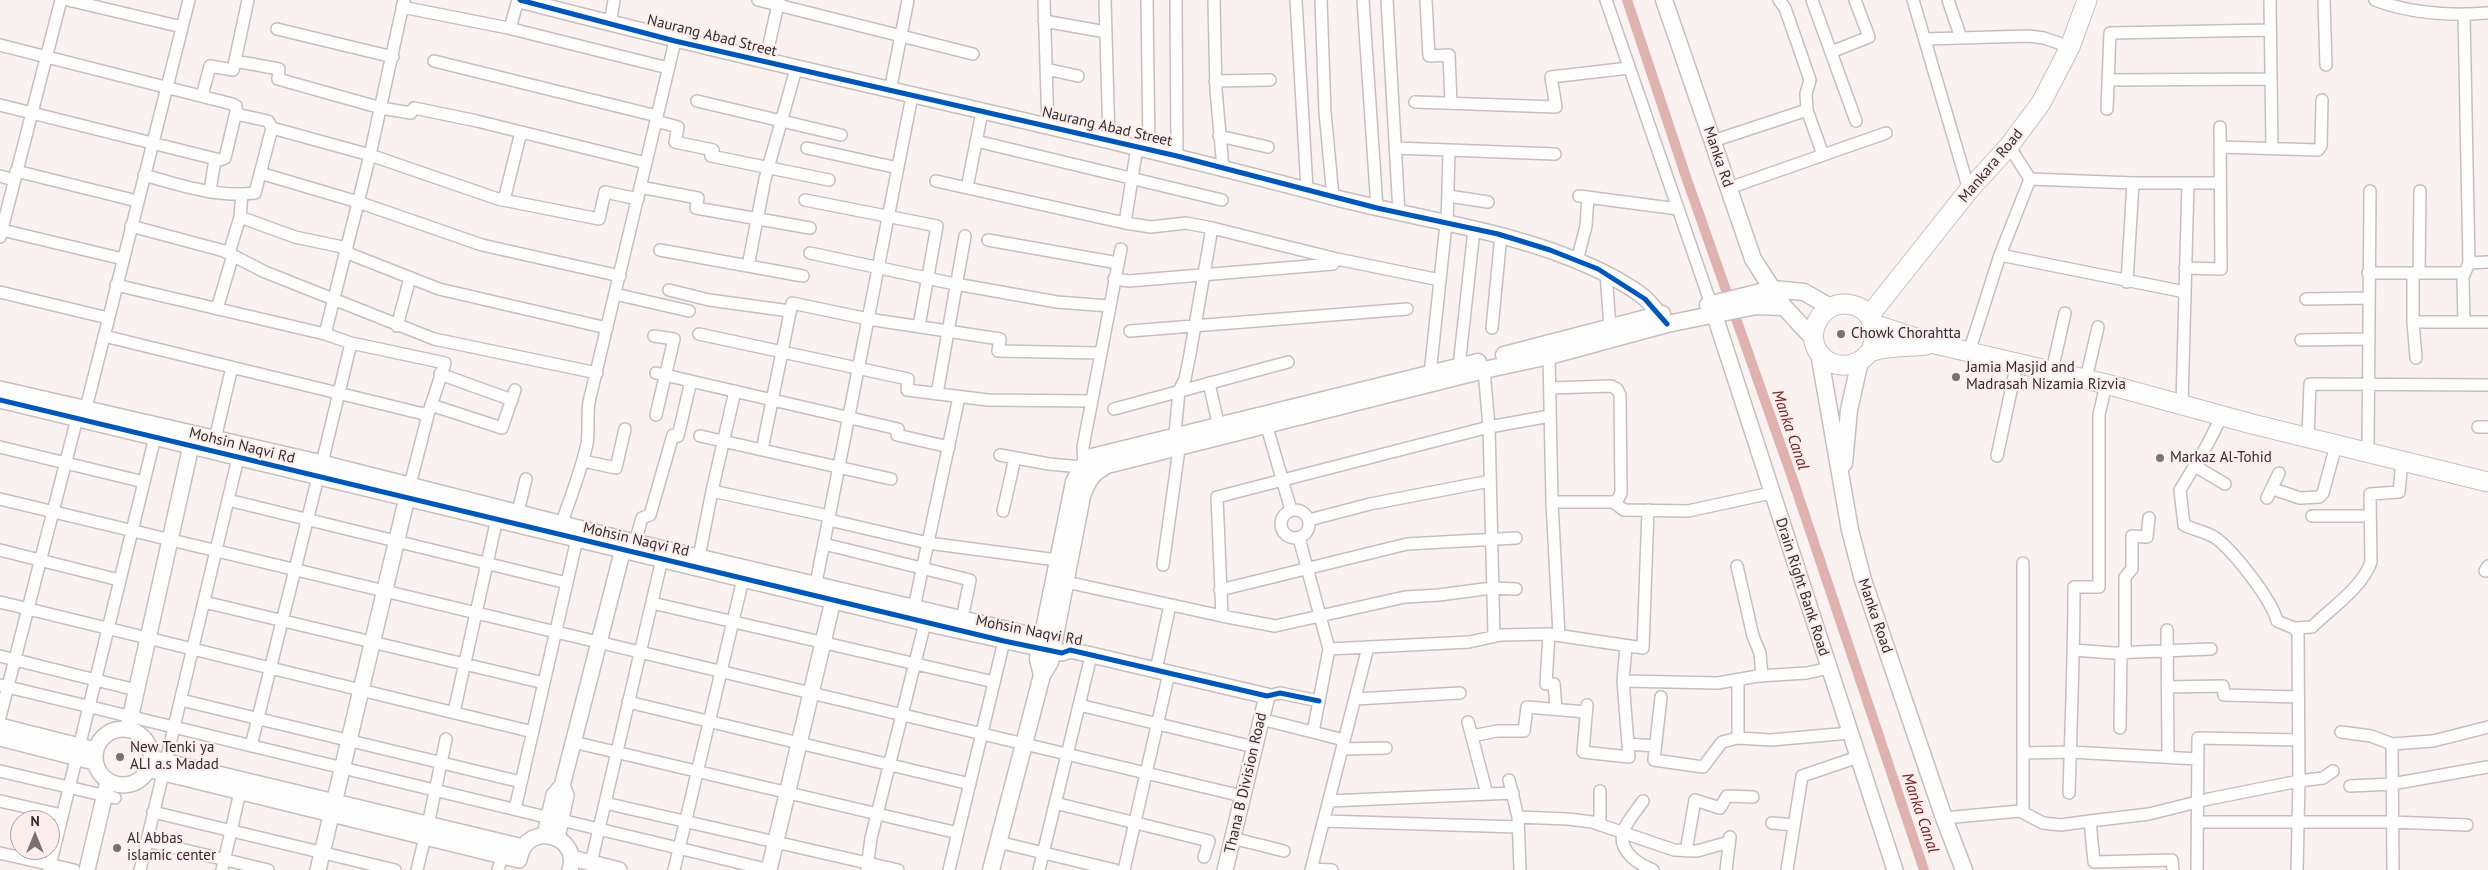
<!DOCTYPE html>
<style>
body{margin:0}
#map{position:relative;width:2488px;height:870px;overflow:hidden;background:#faf2f0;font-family:"PT Sans",sans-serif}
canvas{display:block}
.north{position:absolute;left:10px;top:810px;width:50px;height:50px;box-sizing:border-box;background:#fdeeed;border:1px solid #aca1a0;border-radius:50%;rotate:0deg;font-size:14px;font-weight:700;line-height:20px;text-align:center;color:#332d2d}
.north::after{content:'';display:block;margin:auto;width:18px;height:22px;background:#797271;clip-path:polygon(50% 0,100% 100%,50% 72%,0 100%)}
</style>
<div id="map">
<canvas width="2488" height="870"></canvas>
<div class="north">N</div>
</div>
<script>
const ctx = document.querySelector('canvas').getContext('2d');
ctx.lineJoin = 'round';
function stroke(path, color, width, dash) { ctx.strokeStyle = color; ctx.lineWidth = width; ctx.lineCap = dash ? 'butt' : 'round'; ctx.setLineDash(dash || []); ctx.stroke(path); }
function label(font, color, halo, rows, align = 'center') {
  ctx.font = font + ' "PT Sans",sans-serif'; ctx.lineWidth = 4.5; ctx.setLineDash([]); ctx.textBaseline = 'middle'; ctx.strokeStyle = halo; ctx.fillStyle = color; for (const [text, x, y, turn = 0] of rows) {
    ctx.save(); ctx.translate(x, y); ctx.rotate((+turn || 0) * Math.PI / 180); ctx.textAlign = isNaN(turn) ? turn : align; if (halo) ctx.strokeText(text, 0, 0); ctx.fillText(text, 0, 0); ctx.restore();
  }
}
stroke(new Path2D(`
 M1627,0L1686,177L1792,477L1924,870`), '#dfb2b0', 10);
const minor = new Path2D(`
 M68,0L182,27
 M758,0L973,54
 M1044,0L1048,127
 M1105,0L1109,140
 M1147,0L1149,149
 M1176,0L1177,156
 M1214,0L1216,90L1223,168
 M1296,0L1307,189
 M1321,0L1325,112L1333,197
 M1363,0L1377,208
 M1387,0L1399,213
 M1426,0L1429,56L1449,55L1451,103
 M1606,0L1711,304
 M1779,0L1785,8L1810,80L1806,94L1807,110L1823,155
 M1812,0L1856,121
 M1913,0L1969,190
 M1948,0L1961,38
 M2270,0L2272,148
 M2324,0L2326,65
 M2375,0C2412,14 2450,16 2488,13
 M402,7L508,28L668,68
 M2464,14L2469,263L2463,277L2464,322
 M1044,21L1106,32
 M610,24L614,0
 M510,28L518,0
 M277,29L393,57
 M1925,39L2028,36L2044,38L2070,47
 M0,45L232,104L236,106V112L225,158L220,160L0,105
 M1831,52L1869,37L1855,0
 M235,61L279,69L278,79L381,108L411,113L414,108L477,121L646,163
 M434,61L657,116
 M765,62L779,0
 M1046,69L1078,76
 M2108,80L2271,79
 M1215,81L1270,80
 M890,91L908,0
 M202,96L210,66L233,70L248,0
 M697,101L841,135
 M1415,102L1556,107L1551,77L1629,68
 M2107,109L2110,33L2270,30
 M236,114L268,121L272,128L370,155L498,199L599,219L605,192L638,199
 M656,121L678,127L675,142L713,150L711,156L829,180
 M1219,136L1268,147
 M976,141L1222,200
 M1713,141L1807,110
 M2009,146L2030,179L2133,183H2220
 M2220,147L2318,150L2321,146L2322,100
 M807,148L898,168
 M1395,148L1555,154
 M16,171L137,201
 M260,173L358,202L482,245L620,276
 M144,175C180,185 217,198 255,193L272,128
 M0,176L14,180
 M936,181L1125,223L1151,227L1186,223L1212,228L1337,259L1440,280
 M640,187L698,198L696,208L810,228
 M967,188L982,112
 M1729,188L1886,133
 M210,191L215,159
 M1448,196L1488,202
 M1579,196L1678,209
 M504,200L521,132
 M805,200L937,226L919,326
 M240,217L295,237L347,248
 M1125,223L1137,147
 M1447,225L1449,151
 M131,226L224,251L265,272L434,339L597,373
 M2,230L123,259
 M0,237L61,0
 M988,240L1118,263
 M660,250L803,276
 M345,252L439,289L607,328
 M229,253L240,217L242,194
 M810,253L950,283L1057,302L1109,306
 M2000,255L2185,292
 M1577,261L1586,226L1588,197
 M2469,263L2488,262
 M748,266L765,179L796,69
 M2185,268L2221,269L2220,127
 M2368,273H2464
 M2413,273V322L2416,358
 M2419,273L2420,191
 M1606,274L1610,327
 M1114,279L1129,281L1333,264L1337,259
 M2127,282L2133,183
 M116,285L325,334L351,343L445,363L428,415L410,485
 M669,290L709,300L790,311
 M0,292L108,318
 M615,294L689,311
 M2306,299L2368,298
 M217,309L233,255
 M2413,322H2488
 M397,326L410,278
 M1492,328L1501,235
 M1130,331L1407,309
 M325,334L370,155L404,0
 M699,334L908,379L907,390L988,400L1092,401
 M104,336L428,415
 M654,336L674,339L656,415
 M2301,340L2368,339
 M1969,352L2000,255L2030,179
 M1549,356L1552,502L1559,635
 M1459,366L1474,230
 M1484,370L1489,427L1494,636
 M2052,371L2065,313
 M656,373L898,429L897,435L949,447
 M440,374L512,400
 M1430,374L1446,224
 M2086,379L2098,327
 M1209,383L1220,432
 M1550,388L1611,386L1617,389L1620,395L1621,493L1618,499L1613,502H1552
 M937,394L965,236
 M2182,404L2188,183
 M431,405L502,428L515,390
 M1114,409L1288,362
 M84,416L189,0
 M2222,416L2206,447L2180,490L2184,525C2194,530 2208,532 2217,539C2234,552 2272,600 2277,621L2294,628L2298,633L2299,781L2297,870
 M1267,427L1291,510
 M2478,427H2488
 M700,436L891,479
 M2308,438L2310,384L2488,385
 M215,439L232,367
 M1174,444L1179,391L1185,379L1190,354L1212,228
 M0,447L144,482
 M762,450L792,303L868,319L1000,339L998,351L1100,353
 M2368,452L2370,191
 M1000,455L1049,464L1082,467
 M1997,456L2017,363
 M583,461L616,468L625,429
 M322,463L351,343
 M1084,465L1083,447L1121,249
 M2195,466L2225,484
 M2273,489L2300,498L2319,497L2323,493L2336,445
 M712,491L829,516
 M2267,498L2279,473
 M0,499L1242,796
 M228,500L567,583
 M1613,502L1624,510L1688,511L1771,493
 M1281 524a14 14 0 1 1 28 0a14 14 0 1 1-28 0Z
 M1003,511L1015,458
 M518,512L526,479
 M2312,516H2370
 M829,520L928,543L1057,560
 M1309,520L1370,504L1490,481
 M562,522C571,496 581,471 587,444C589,432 587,416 589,402L675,41
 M1299,538L1329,649L1313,732
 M635,542L642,518L650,515L673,435L678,436L691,381
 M824,544L970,580L962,619
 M0,550L119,580
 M699,557L712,491L735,391
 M1163,565L1179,449
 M1737,566L1753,636L1760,653L1762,676
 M2485,571L2488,566
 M1066,582L1222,616L1275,626L1405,597L1439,595L1492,588L1516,589
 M816,583L912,96
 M1220,590L1407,544L1516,538
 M0,602L533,732
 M204,602L544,683
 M652,603L994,682
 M914,608L959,397
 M1222,616L1217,497L1489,427L1550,416
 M2294,628L2312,627C2331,608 2362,588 2371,562L2370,494L2399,492L2402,461
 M2167,630L2168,757
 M1549,634L1546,684H1554L1556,709
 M1329,649L1469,642L1501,635L1549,634L1643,648L1648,510
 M2074,650L2113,653L2211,649
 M2125,652V577L2132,569V536L2147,537L2149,518
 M0,656L136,690
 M1156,670L1170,605
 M1623,681L1718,683L1758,676L1807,673L1829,668
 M0,685L550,818
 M2168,687L2223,686L2224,695L2298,697
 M1267,696L1280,693L1319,701
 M1661,697L1654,760L1703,767L1722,742L1738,738L1771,740L1850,733
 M1355,699L1460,693
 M181,700L521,782
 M628,702L970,784
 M1079,705L1254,747
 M1587,705L1583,752L1629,757L1623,681L1626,647
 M454,712L498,514
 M0,717L79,411
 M1261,719L1344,740
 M1468,722L1487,794
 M2120,728L2121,652
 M2341,732L2371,736L2392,744L2433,741L2488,727
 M1472,736L1497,731H1524L1527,707L1586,712
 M1738,738V680
 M573,742L958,833
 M1628,744L1655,746
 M2392,744L2393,870
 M251,746L318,477
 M1342,749L1386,748
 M2023,753L2070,752L2198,759
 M0,771L115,798
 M1509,780L1518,817L1520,870
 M2350,786L2392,784L2487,767
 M1600,791V825
 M2069,793C2071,724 2074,656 2074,587H2099V415L2106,384
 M0,801L62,815
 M1329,801L1513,793
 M1643,801C1637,810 1626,822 1623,832C1618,851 1638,864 1653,870
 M605,803L898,870
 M1055,803L1209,841L1204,857
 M515,809L577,539
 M153,812L395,870
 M2023,812V563
 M1518,817L1568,819L1592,822L1674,850L1697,851L1729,842
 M1944,818L2020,811L2043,823L2061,825L2090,821L2149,814L2209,799L2299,781L2323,778L2333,771
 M561,820L770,870
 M1324,821L1518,827
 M2090,821L2094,862L2172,860L2173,870
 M2197,822H2392L2467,825
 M1772,823L1794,825
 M428,825L446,739
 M1232,838L1284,851
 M147,841L268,870
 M998,842L1115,870
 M1686,851L1695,800L1720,808L1727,796L1753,797
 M0,853L74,870
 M591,863L662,559
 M867,869L871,838L925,623
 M1311,869L1332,870
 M49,870L155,437
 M140,870L238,458
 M222,870L240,792
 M417,870L425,837
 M498,870L502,856
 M674,870L743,579
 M949,870L1004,641
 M1039,870L1091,656
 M1124,870L1169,673
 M1311,870L1368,647
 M1726,870L1730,837
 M1787,870L1802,776L1858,757
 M2197,870L2198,738L2299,740`);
const tertiary = new Path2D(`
 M520,0C790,71 1064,125 1333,197C1420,220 1512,230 1594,268C1611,276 1632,287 1646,299C1653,306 1659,315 1666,322
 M1711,304L1895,870
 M0,389L322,463L626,540L1044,638
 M0,400L925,623L1052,651L1062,653L1070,650L1267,696L1225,870
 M0,726L95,750
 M128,728L193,437
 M95 757a28 28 0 1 1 56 0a28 28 0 1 1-56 0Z
 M0,738L94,762
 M151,758L523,847
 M148,769L519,860
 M545,835L554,795L562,786L625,541
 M557,838L566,795L562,786
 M520,856C528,821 581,835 570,870
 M572,858L619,870
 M87,870L108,781
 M318,870L409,489
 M769,870L835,592`);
const secondary = new Path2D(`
 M1664,0L1753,259L1784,307L1813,338
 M1708,305L1773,289L1804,292L1830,307
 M1819,353L1850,530L1863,580L1944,818L1964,870
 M1504,355L1662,314
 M1844,463L1849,410L1860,361
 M1042,675L1038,659L1074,482L1082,467L1092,457L1478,362
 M991,870L1042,675L1050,662L1082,496C1088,480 1092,473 1107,465L1484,370L1549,356L1667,324L1756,306L1784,307`);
const primary = new Path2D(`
 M1869,316L1969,190L2009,146L2041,103L2070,47L2087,0
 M1873,324L1935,344L2106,384L2252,424L2488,482
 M1871,351C1878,333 1874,310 1852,305C1821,297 1799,339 1825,359C1835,367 1850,367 1861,360C1865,358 1868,352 1873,351C1889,346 1909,347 1926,345`);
stroke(minor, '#c6bfbe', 14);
stroke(tertiary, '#c6bfbe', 18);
stroke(secondary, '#c6bfbe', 19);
stroke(primary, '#c6bfbe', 21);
stroke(minor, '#fefdfd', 11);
stroke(tertiary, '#fefdfd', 15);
stroke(secondary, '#fefdfd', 16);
stroke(primary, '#fefdfd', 19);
stroke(new Path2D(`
 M520,0L675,41L1177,156L1377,208L1498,234L1550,250L1598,269L1645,299L1667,324
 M0,400L1004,641L1062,653L1070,650L1267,696L1280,693L1319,701`), '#0057b8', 5);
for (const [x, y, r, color] of [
 [1841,334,5,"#797271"],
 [1956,377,5,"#797271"],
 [2160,458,5,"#797271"],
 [120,757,5,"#797271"],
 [117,848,5,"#797271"]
]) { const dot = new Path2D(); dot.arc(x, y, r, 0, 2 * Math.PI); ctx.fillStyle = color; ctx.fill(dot); stroke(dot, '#fdeeed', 2); }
label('15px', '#332d2d', '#fdeeed', [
 ["Naurang Abad Street",712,36,14],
 ["Naurang Abad Street",1107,127,13],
 ["Manka Rd",1718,157,71],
 ["Mankara Road",1991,166,-50],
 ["Mohsin Naqvi Rd",242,446,14],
 ["Mohsin Naqvi Rd",636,540,13],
 ["Drain Right Bank Road",1802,587,72],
 ["Manka Road",1875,616,71],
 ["Mohsin Naqvi Rd",1029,631,11],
 ["Thana B Division Road",1246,783,-77]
]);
label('15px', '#332d2d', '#fdeeed', [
 ["Chowk Chorahtta",1851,334],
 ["Jamia Masjid and",1966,368],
 ["Madrasah Nizamia Rizvia",1966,385],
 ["Markaz Al-Tohid",2170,458],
 ["New Tenki ya",130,748],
 ["ALI a.s Madad",130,765],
 ["Al Abbas",127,839],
 ["islamic center",127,856]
], 'left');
label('italic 16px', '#6e2528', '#fdeeed', [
 ["Manka Canal",1790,430,71],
 ["Manka Canal",1920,813,71]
]);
</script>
